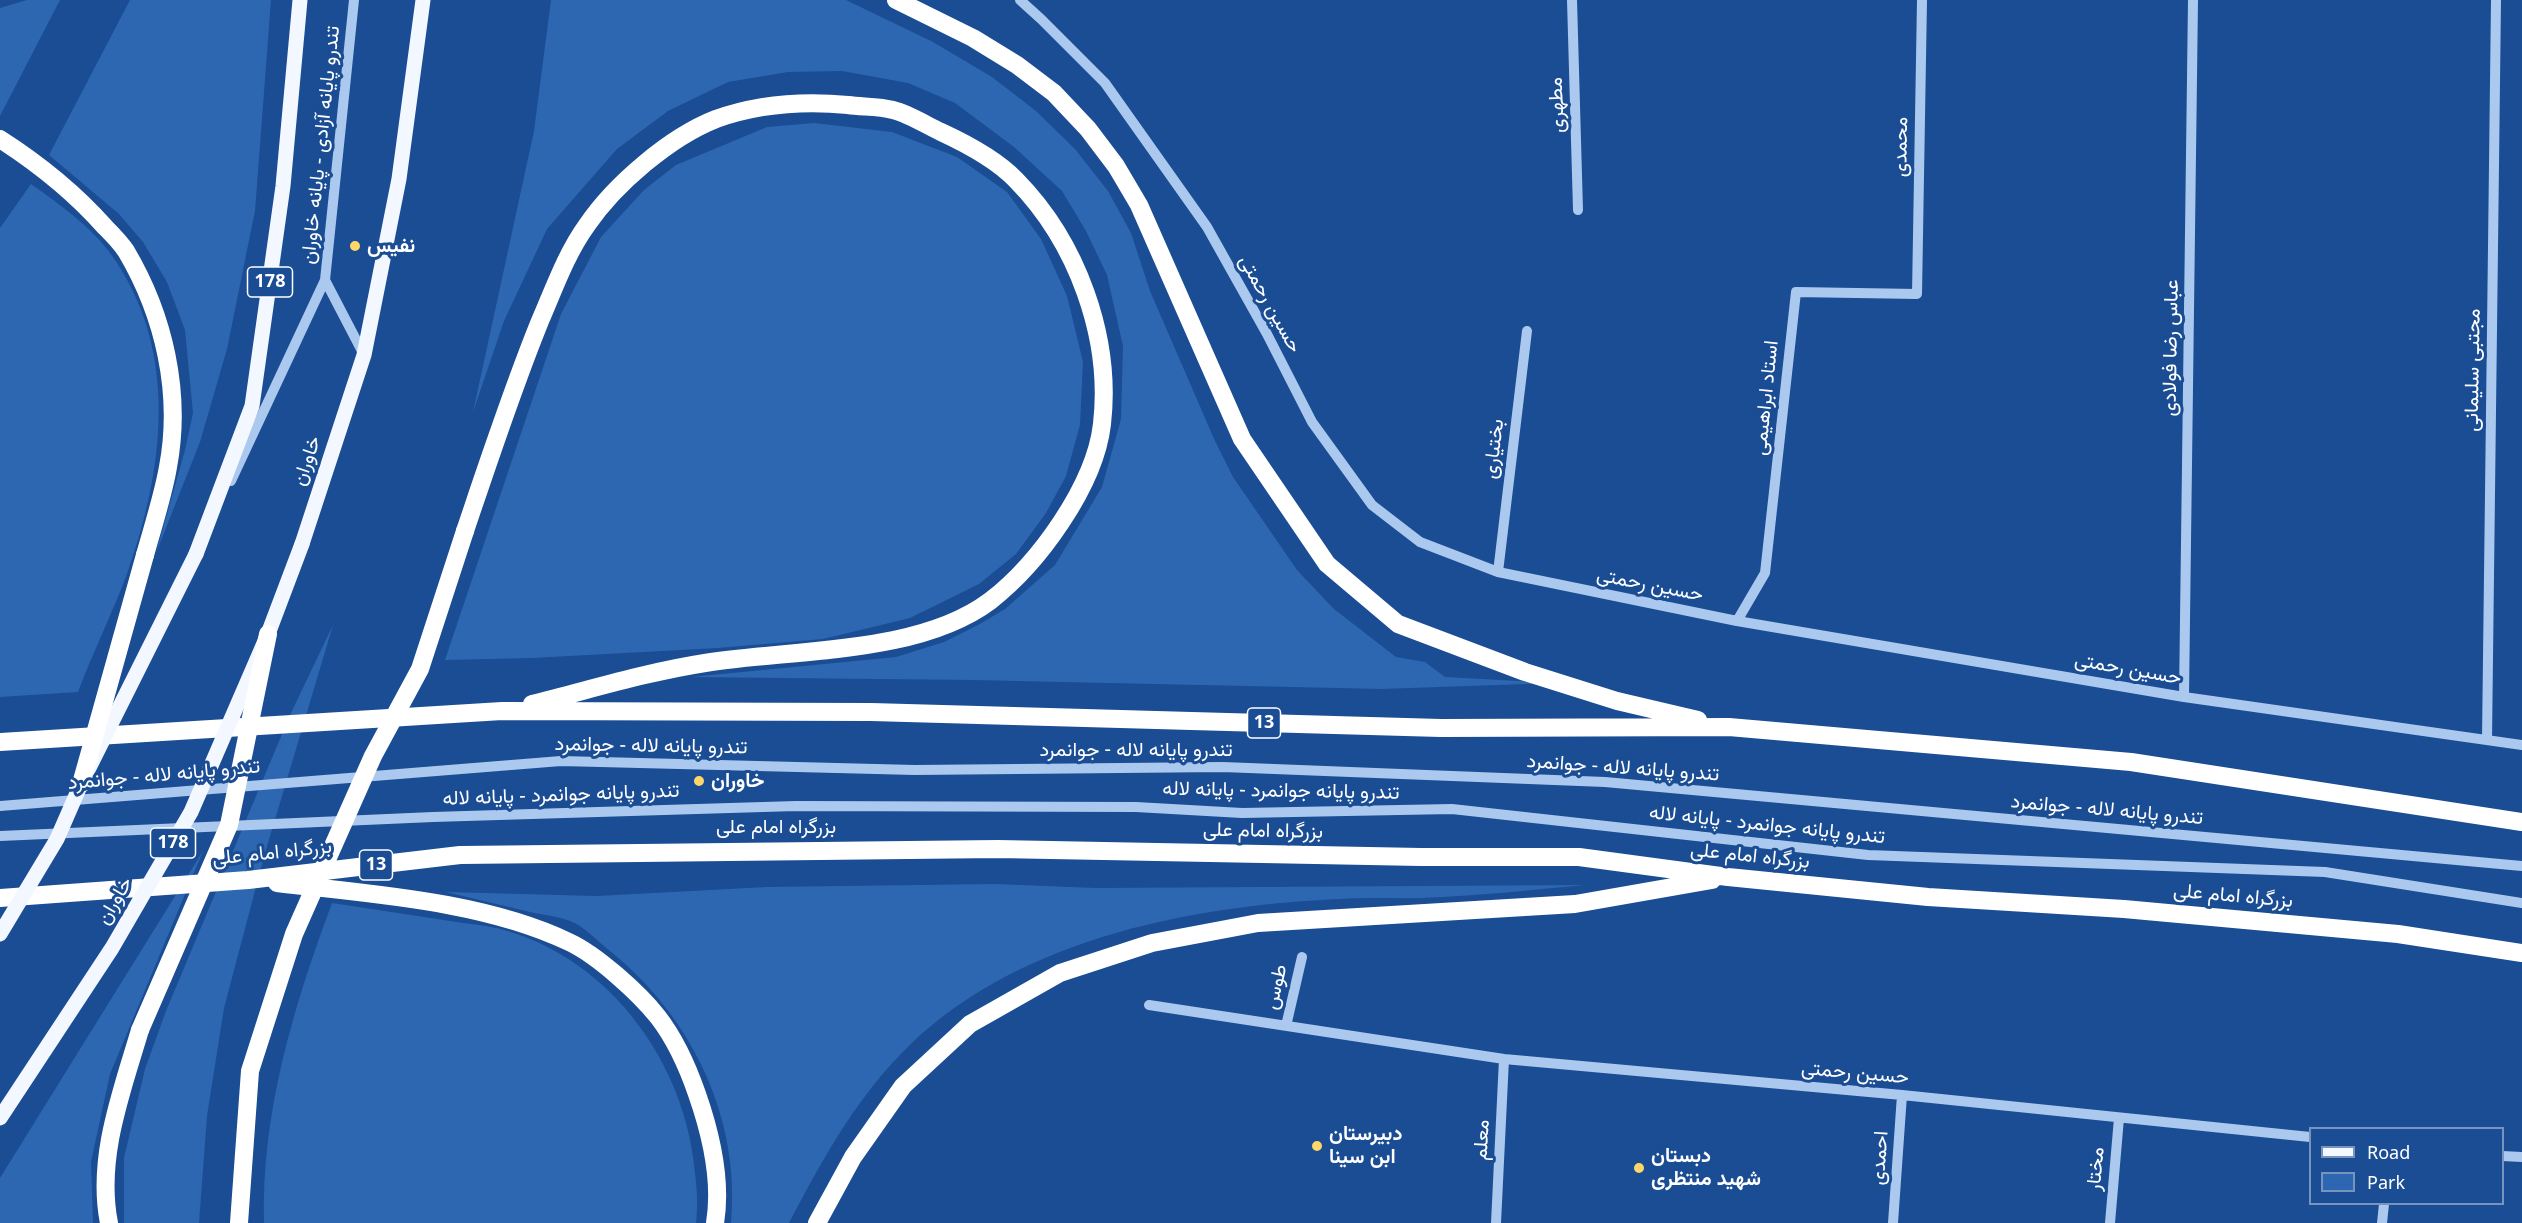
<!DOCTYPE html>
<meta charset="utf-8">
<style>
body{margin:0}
#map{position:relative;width:2522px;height:1223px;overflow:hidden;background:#1a4d93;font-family:"Noto Sans",sans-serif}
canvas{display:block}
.legend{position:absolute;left:2309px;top:1127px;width:195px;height:78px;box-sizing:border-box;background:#1a4d93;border:2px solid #7694be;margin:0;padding:8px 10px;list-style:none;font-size:18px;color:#fff}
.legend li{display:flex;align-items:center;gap:12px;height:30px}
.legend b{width:30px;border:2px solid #7694be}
</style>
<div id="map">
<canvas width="2522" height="1223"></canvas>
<ul class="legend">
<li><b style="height:8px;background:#f3f7ff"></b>Road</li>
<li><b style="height:16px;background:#2d67b1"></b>Park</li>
</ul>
</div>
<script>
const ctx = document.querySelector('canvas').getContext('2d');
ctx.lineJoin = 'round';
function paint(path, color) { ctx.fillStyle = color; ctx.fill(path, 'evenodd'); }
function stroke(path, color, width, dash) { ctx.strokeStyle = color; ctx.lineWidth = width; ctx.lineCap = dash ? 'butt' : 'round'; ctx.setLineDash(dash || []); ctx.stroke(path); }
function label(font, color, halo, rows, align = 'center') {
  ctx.font = font + ' "Noto Sans",Vazirmatn,sans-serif'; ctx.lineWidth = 6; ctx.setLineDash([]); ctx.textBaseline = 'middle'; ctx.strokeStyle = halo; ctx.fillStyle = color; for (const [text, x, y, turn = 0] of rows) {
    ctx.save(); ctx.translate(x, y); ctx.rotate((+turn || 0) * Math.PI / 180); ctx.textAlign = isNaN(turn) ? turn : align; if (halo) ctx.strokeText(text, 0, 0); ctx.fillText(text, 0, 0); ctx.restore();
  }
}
paint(new Path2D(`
 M27,0H60L0,116V8Z
 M130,0H271L255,211L227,349L200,442L156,553L185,450L193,413L185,330L167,282L143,242L119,214L49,155Z
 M551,0H846L933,42L992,77L1036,111L1075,149L1108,191L1131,233L1150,291L1215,441L1233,477L1297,570L1334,609L1396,657L1425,662L1445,677L1555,683L1382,689L973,680L691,677L896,657L944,642L978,625L1005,609L1055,565L1102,487L1121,419L1123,346L1107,275L1086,231L1062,191L1014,147L955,103L908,83L842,71L788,72L728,82L668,111L617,149L547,229L504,321L473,412L534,131Z
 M814,123L892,132L957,157L1007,192L1041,239L1067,296L1083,362L1080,425L1066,476L1046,513L1016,554L979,584L910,618L823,639L718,648L532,658L445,660L561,314L601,237L644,190L676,165L767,127Z
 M31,184C62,206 96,230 117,263C179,358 163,472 127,574C112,614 93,652 78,692L0,697V228Z
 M333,625L265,853L224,1008L207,1116L199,1223H124V1158L145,1069L166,1011L290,715Z
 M203,851L110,1074L91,1162L93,1223H0V1178Z
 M995,884L1096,888L1585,885C1531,890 1477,896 1422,898C1395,899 1367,897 1339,899C1186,906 1008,941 899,1056C852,1105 820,1164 789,1223H731C741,1118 691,1016 610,951C598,942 584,926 570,921C557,916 543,915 530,912C502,905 474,899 446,892L597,896L767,887Z
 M332,903C372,909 411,915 450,921C467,924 487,925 504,930C611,960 686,1064 695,1173C697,1190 698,1206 696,1223H264C261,1113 294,1005 332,903Z`), '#2d67b1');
stroke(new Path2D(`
 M1020,0L1041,19L1105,83L1207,227L1267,334L1312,422L1372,505L1420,542L1498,572L1737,621L2184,697L2522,745
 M1572,0L1578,210
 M325,280L364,355
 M231,481L325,280L354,0
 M1498,572L1527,331
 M1737,621L1765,573L1796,292L1917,294L1922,0
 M2184,697L2193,0
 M2487,740L2496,0
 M0,806L561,761L915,770L1223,767L1605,782L2522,866
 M0,836L433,817L796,806L1136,807L1242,813L1452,809L1868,855L2325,872L2522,903
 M1149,1005L1504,1059L1902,1095L2310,1137
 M1286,1026L1302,957
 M2502,1156L2522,1157
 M1496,1223L1504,1059
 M1893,1223L1902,1095
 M2110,1223L2119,1118
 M2382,1223L2384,1204`), '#abc9ef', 10);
stroke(new Path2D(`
 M302,544L364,355L399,179L423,0
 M196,554L252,406L283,186L300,0`), '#f3f7ff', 15);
stroke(new Path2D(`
 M896,0L973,38L1017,65L1054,93L1088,129L1116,166L1139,205L1242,439L1327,564L1398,624L1525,672L1617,701L1698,720
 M0,139C39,164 74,192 105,227C112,234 120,242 126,251C164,315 182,393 168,467C163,496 153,526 145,555
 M465,531C489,460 512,390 540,321C554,289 566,254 587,225C615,184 670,137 716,119C758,104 805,101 848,105C862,107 879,106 893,110C909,114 926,125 941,132C967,144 996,159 1016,180C1077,242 1112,337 1102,424C1095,486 1038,564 990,601C918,655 792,649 705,663C647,672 589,690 532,704
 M0,742L502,711L871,712L1441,728L1729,727L2131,762L2522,822
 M277,883C370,894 484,901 569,942C597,955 639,993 658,1017C675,1039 688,1068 697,1094C711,1134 722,1181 715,1223
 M0,898L248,880L460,855L998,849L1421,857H1579L1728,877L1928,897L2124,909L2398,934L2522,953
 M109,1223C96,1158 122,1091 140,1030
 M817,1223L853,1157L903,1086L970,1024L1060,973L1152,943L1258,923L1575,904L1712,880`), '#fff', 18);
stroke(new Path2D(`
 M0,934L57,839L81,784L196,554
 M0,1118L112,948L191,812L268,634L302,544`), '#f3f7ff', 15);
stroke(new Path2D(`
 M81,784L145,555
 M140,1030L229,825L268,634
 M239,1223L250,1071L294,934L373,756L420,669L465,531`), '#fff', 18);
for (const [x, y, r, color] of [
 [355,246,6,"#ffd669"],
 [699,781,6,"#ffd669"],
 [1317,1146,6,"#ffd669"],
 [1639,1168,6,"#ffd669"]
]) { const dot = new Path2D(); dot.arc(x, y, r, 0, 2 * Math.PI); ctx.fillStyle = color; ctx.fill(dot); stroke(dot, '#1a4d93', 2); }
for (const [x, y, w] of [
 [270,282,45],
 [1264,723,33],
 [173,843,45],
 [376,865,33]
]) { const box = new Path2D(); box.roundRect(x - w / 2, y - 15, w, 30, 4.5); ctx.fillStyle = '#1a4d93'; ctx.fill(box); stroke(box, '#fff', 1.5); }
label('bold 18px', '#fff', null, [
 ["178",270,282],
 ["13",1264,723],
 ["178",173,843],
 ["13",376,865]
]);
label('20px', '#fff', '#1a4d93', [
 ["مطهری",1557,105,-92],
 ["تندرو پایانه آزادی - پایانه خاوران",321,145,-84],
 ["محمدی",1901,147,-89],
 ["حسین رحمتی",1270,304,61],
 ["عباس رضا فولادی",2171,348,-89],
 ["مجتبی سلیمانی",2473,370,-89],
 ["استاد ابراهیمی",1766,398,-84],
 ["بختیاری",1494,449,-83],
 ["خاوران",307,461,-71],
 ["حسین رحمتی",1650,585,11],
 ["حسین رحمتی",2128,669,10],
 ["تندرو پایانه لاله - جوانمرد",651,746,1],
 ["تندرو پایانه لاله - جوانمرد",1136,750],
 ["تندرو پایانه لاله - جوانمرد",1623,768,4],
 ["تندرو پایانه لاله - جوانمرد",164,775,-5],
 ["تندرو پایانه جوانمرد - پایانه لاله",1281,791,1],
 ["تندرو پایانه جوانمرد - پایانه لاله",561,795,-2],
 ["تندرو پایانه لاله - جوانمرد",2107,810,5],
 ["تندرو پایانه جوانمرد - پایانه لاله",1767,825,6],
 ["بزرگراه امام علی",776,827],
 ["بزرگراه امام علی",1263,831,1],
 ["بزرگراه امام علی",272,853,-6],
 ["بزرگراه امام علی",1750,856,6],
 ["بزرگراه امام علی",2233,896,5],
 ["خاوران",115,901,-60],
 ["طوس",1276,987,-77],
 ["حسین رحمتی",1855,1073,5],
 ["معلم",1482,1140,-87],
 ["احمدی",1880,1158,-86],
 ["مختار",2096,1169,-85]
]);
label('bold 20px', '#fff', '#1a4d93', [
 ["نفیس",367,246],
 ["خاوران",711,781],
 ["دبیرستان",1329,1134],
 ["ابن سینا",1329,1157],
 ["دبستان",1651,1156],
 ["شهید منتظری",1651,1179]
], 'left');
</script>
